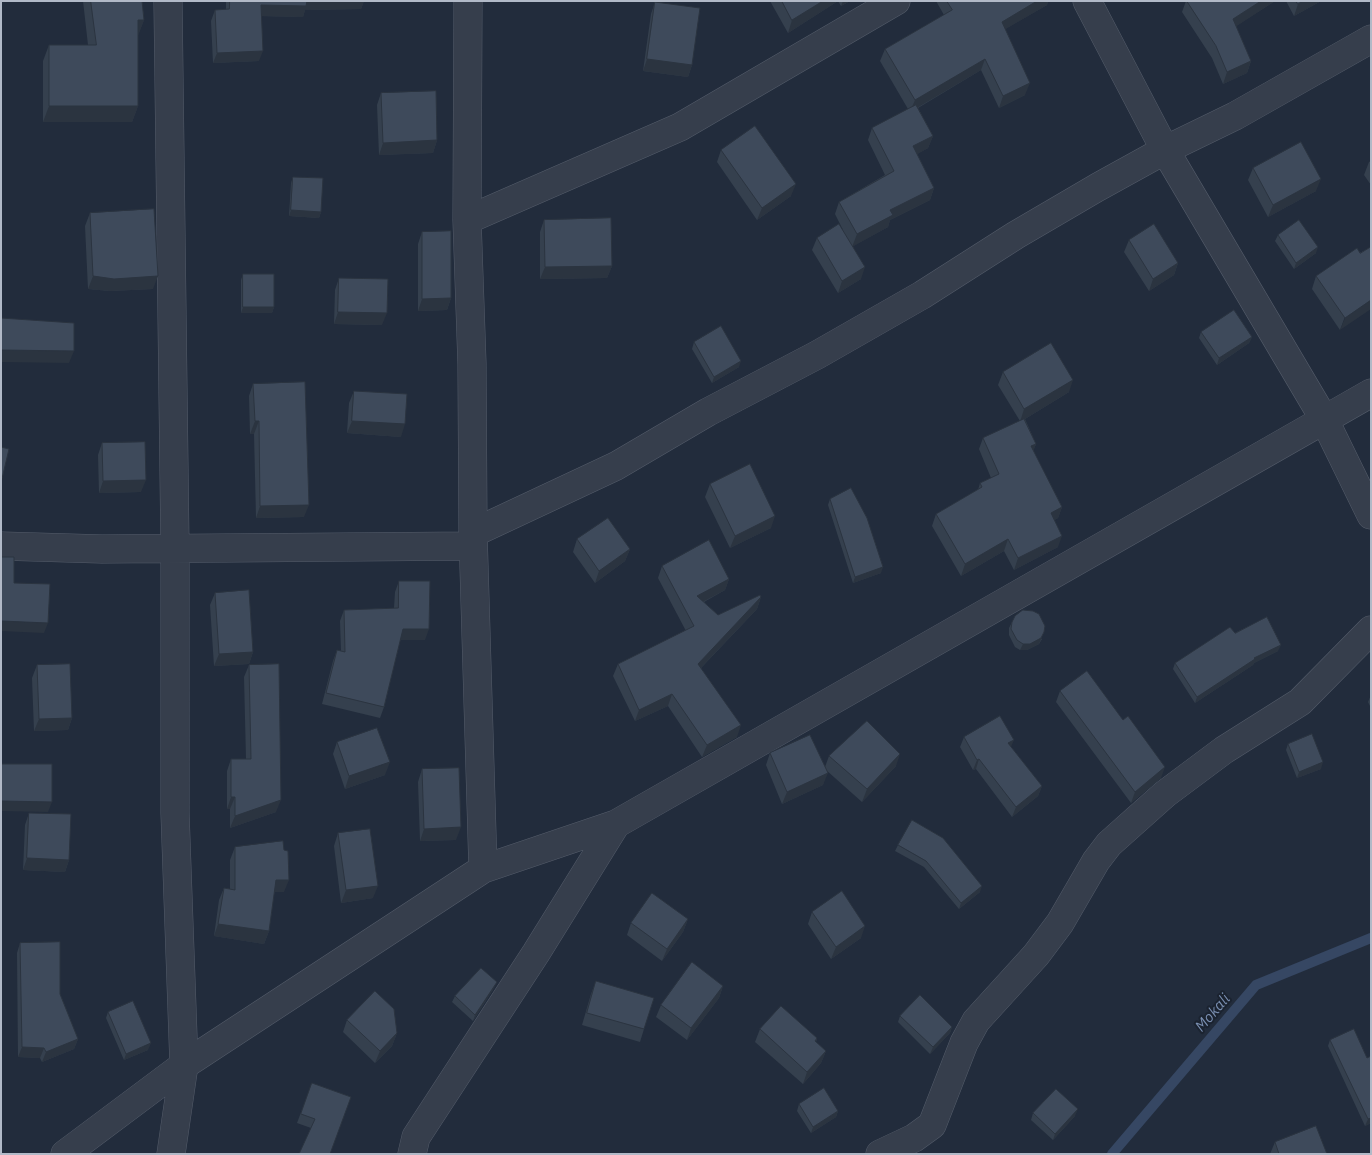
<!DOCTYPE html>
<style>
body{margin:0}
#map{position:relative;width:1372px;height:1155px;overflow:hidden;background:#222c3c;font-family:"IBM Plex Sans",sans-serif}
canvas{display:block}
.frame{position:absolute;inset:0;border:2px solid #b1b9c7;pointer-events:none}
</style>
<div id="map">
<canvas width="1372" height="1155"></canvas>
<div class="frame"></div>
</div>
<script>
const ctx = document.querySelector('canvas').getContext('2d');
ctx.lineJoin = 'round';
function stroke(path, color, width, dash) { ctx.strokeStyle = color; ctx.lineWidth = width; ctx.lineCap = dash ? 'butt' : 'round'; ctx.setLineDash(dash || []); ctx.stroke(path); }
function paint(path, color) { ctx.fillStyle = color; ctx.fill(path, 'evenodd'); }
function label(font, color, halo, rows, align = 'center') {
  ctx.font = font + ' "IBM Plex Sans",sans-serif'; ctx.lineWidth = 4; ctx.setLineDash([]); ctx.textBaseline = 'middle'; ctx.strokeStyle = halo; ctx.fillStyle = color; for (const [text, x, y, turn = 0] of rows) {
    ctx.save(); ctx.translate(x, y); ctx.rotate((+turn || 0) * Math.PI / 180); ctx.textAlign = isNaN(turn) ? turn : align; if (halo) ctx.strokeText(text, 0, 0); ctx.fillText(text, 0, 0); ctx.restore();
  }
}
stroke(new Path2D(`
 M1112,1154L1256,985L1371,938`), '#364763', 10);
const minor = new Path2D(`
 M168,1L175,548V813L184,1065L171,1154
 M468,1L467,220L472,364L473,533L483,869
 M1087,1L1165,150L1324,419L1371,515
 M467,220L680,127L896,1
 M473,533L616,466L708,412L817,355L922,295L1016,235L1098,187L1165,150L1235,116L1371,39
 M1,546L102,549L473,546
 M65,1154L184,1065L483,869L616,824L1371,393
 M412,1154L416,1137L536,953L616,824
 M880,1154L914,1138L932,1125L964,1043L976,1021L1036,955L1060,923L1096,861L1109,844L1165,794L1224,750L1300,702L1371,630`);
stroke(minor, '#545c6a', 29);
stroke(minor, '#363e4c', 28);
paint(new Path2D(`
 M83,1H142L144,20L138,35V106L132,122H43V61L49,45H88Z
 M226,1H364L361,9L305,10L303,17L261,16L259,61L213,63L211,21L215,10H226Z
 M770,1H850L841,6L838,1L788,33Z
 M936,1H1048L1047,5L1005,29L1025,95L999,108L981,70L918,108L933,136L928,148L917,154L934,188L930,200L890,220L888,227L853,246L861,279L838,293L812,250L817,238L843,230L835,214L839,202L885,175L868,140L872,128L908,109L880,61L885,49L944,15Z
 M1186,1H1275L1236,26L1251,61L1247,73L1223,84L1212,58L1182,12Z
 M1286,1H1321L1294,16Z
 M655,2L692,65L688,77L643,71L651,14Z
 M381,93L437,140L433,153L379,155L377,105Z
 M721,150L791,196L757,220L717,162Z
 M1371,161V185L1364,175L1369,162Z
 M1253,168L1316,191L1268,217L1248,180Z
 M293,177L321,212L319,218L289,216L291,183Z
 M90,213L153,289L110,291L88,289L85,226Z
 M544,220L612,266L607,278L540,279V232Z
 M422,232L451,298L447,310L418,311V244Z
 M1278,235L1316,253L1294,269L1275,241Z
 M1129,240L1178,263L1174,275L1149,291L1124,252Z
 M1371,247L1340,330L1312,289L1316,276Z
 M243,274L274,307L272,313H241V280Z
 M339,278L382,325L334,324L335,290Z
 M1201,332L1252,337L1249,343L1217,365L1199,338Z
 M694,342L739,367L712,383L692,349Z
 M1003,372L1069,392L1025,419L1036,444L1033,451L1062,507L1058,518L1054,520L1058,547L1014,570L1004,551L961,576L932,526L936,514L978,490L980,483L991,478L979,449L983,438L1020,421L998,385Z
 M253,384L304,517L256,518L254,434H250L249,396Z
 M354,391L401,437L347,433L349,403Z
 M102,443L141,492L99,493L98,455Z
 M710,484L771,528L730,548L705,497Z
 M830,499L881,573L853,583L828,505Z
 M577,539L630,549L625,561L595,583L573,552Z
 M662,566L729,579L725,590L704,602L718,615L761,597L757,609L701,668L737,737L702,757L668,706L635,721L613,676L618,664L686,631L658,578Z
 M399,581L425,640H400L384,707L380,718L322,704L333,661L337,650L341,651L340,621L344,610L394,608L395,592Z
 M215,593L253,652L249,664L214,666L210,605Z
 M1012,622L1042,639L1039,644L1027,650H1020L1015,647L1009,635V628Z
 M1235,633L1278,651L1254,663L1253,665L1195,703L1173,669L1175,663Z
 M37,665L72,718L68,730L34,731L32,678Z
 M249,665L276,812L230,828V809H227V771L231,759H246L244,677Z
 M1060,691L1161,778L1131,803L1056,702Z
 M1371,695V708L1368,702Z
 M964,737L1011,747L1042,786L1038,796L1012,817L976,769L973,770L960,747Z
 M337,742L385,775L345,789L333,754Z
 M1288,744L1321,769L1297,778L1286,750Z
 M770,753L825,767L829,756L896,766L862,802L826,770L823,785L782,804L766,765Z
 M422,769L456,840L420,841L418,782Z
 M29,813L69,860L65,872L23,870L25,825Z
 M338,833L373,898L341,903L334,846Z
 M898,845L980,892L959,909L924,867L895,851Z
 M235,847L284,892H274L269,931L264,944L214,936L219,900L224,888L230,889V860Z
 M812,912L861,938L831,959L808,924Z
 M688,919L683,932L662,961L627,935L631,923Z
 M20,943L60,994L78,1039L74,1049L42,1062L40,1058L18,1057L17,953Z
 M596,981L644,1029L640,1042L582,1025L591,994Z
 M723,986L719,998L687,1040L656,1017L661,1005Z
 M494,988L473,1021L452,1002L455,996Z
 M108,1012L148,1050L124,1060L106,1018Z
 M900,1016L952,1027L950,1033L930,1054L898,1022Z
 M347,1020L397,1033L392,1046L375,1063L343,1032Z
 M760,1029L817,1038L816,1042L826,1051L821,1063L803,1084L755,1042Z
 M1330,1040L1367,1058L1371,1056V1123L1365,1126L1328,1046Z
 M312,1083L330,1154L311,1128L297,1123Z
 M799,1104L838,1111L836,1117L811,1133L797,1111Z
 M1033,1113L1075,1116L1053,1140L1031,1120Z
 M1275,1142L1327,1154H1270Z`), '#35404e');
paint(new Path2D(`
 M306,1H364L361,9L305,10L303,17L257,16L261,5Z
 M823,1H838L788,33L792,20Z
 M843,1H850L841,6Z
 M1037,1H1048L1047,5L997,34L1002,22Z
 M1261,1H1275L1229,31L1233,19Z
 M1303,1H1321L1294,16L1298,4Z
 M138,20H144L138,36Z
 M263,51L259,61L213,63L217,53Z
 M647,59L692,65L688,77L643,71Z
 M985,59L981,70L910,112L915,100Z
 M1251,61L1247,73L1223,84L1227,72Z
 M1030,83L1025,95L999,108L1003,96Z
 M49,106H138L132,122H43Z
 M933,136L928,148L909,159L913,146Z
 M437,140L433,153L379,155L383,143Z
 M1321,179L1316,191L1268,217L1273,205Z
 M796,184L791,196L757,220L762,208Z
 M934,188L930,200L890,220L888,227L852,247L857,234L890,210Z
 M291,210L321,212L319,218L289,216Z
 M1318,247L1316,253L1294,269L1296,263Z
 M1178,263L1174,275L1149,291L1153,279Z
 M612,266L607,278L540,279L545,267Z
 M865,267L861,279L838,293L842,281Z
 M93,276H158L153,289L110,291L88,289Z
 M451,298L447,310L418,311L422,299Z
 M1371,300V309L1340,330L1345,318Z
 M243,307H274L272,313H241Z
 M338,312L387,313L382,325L334,324Z
 M1252,337L1249,343L1217,365L1219,358Z
 M1,350L74,351L69,363L1,362Z
 M741,361L739,367L712,383L714,377Z
 M1073,380L1069,392L1020,422L1024,409Z
 M255,421H259L254,434H250Z
 M352,421L405,424L401,437L347,433Z
 M1036,444L1032,455L1031,446Z
 M146,480L141,492L99,493L103,481Z
 M309,505L304,517L256,518L260,506Z
 M1062,507L1058,518L1047,524L1051,513Z
 M775,516L771,528L730,548L735,536Z
 M1062,536L1058,547L1014,570L1018,558Z
 M1008,539L1004,551L961,576L965,564Z
 M630,549L625,561L595,583L599,571Z
 M883,567L881,573L853,583L855,577Z
 M729,579L725,590L693,607L697,596Z
 M761,597L757,609L694,675L698,664Z
 M1,621L48,623L44,633L1,631Z
 M403,629H429L425,640H399Z
 M1044,632L1039,644L1027,650H1020L1023,644Z
 M1281,645L1278,651L1254,663L1253,665L1195,703L1197,697L1254,658Z
 M253,652L249,664L214,666L219,654Z
 M672,694L668,706L635,721L639,710Z
 M72,718L68,730L34,731L39,719Z
 M741,725L737,737L702,757L707,745Z
 M1014,740L1010,749L1008,743Z
 M900,754L896,766L862,802L867,789Z
 M979,759L976,769L973,770L977,760Z
 M390,762L385,775L345,789L349,776Z
 M1323,762L1321,769L1297,778L1299,772Z
 M1165,767L1161,778L1131,803L1135,792Z
 M828,773L823,785L782,804L787,792Z
 M1042,786L1038,796L1012,817L1016,807Z
 M231,797H235L230,809H227Z
 M281,800L276,812L230,828L235,816Z
 M1,801L52,802L48,812L1,811Z
 M461,827L456,840L420,841L424,829Z
 M27,858L69,860L65,872L23,870Z
 M276,880H289L284,892H271Z
 M378,886L373,898L341,903L346,890Z
 M982,886L980,892L959,909L961,903Z
 M688,919L683,932L662,961L667,949Z
 M218,924L269,931L264,944L214,936Z
 M865,926L861,938L831,959L836,947Z
 M497,982L494,988L473,1021L475,1015Z
 M723,986L719,998L687,1040L691,1028Z
 M952,1027L950,1033L930,1054L933,1047Z
 M397,1033L392,1046L375,1063L380,1051Z
 M78,1039L74,1049L42,1062L46,1052Z
 M151,1043L148,1050L124,1060L126,1054Z
 M22,1047L44,1048L40,1058L18,1057Z
 M826,1051L821,1063L803,1084L807,1072Z
 M1078,1109L1075,1116L1053,1140L1055,1134Z
 M838,1111L836,1117L811,1133L813,1127Z
 M1371,1118V1123L1365,1126L1368,1119Z`), '#2b3440');
const building = new Path2D(`
 M91,1H142L144,20H138V106H49V45H96Z
 M230,1H307L306,6L261,5L263,51L217,53L215,10L229,9Z
 M782,1H823L792,20Z
 M947,1H1037L1002,22L1030,83L1003,96L985,59L915,100L885,49L952,10Z
 M1187,1H1261L1233,19L1251,61L1227,72L1216,46Z
 M1296,1H1303L1298,4Z
 M655,2L700,8L692,65L647,59Z
 M436,91L437,140L383,143L381,93Z
 M916,105L933,136L913,146L934,188L890,210L893,215L857,234L839,202L894,171L872,128Z
 M755,126L796,184L762,208L721,150Z
 M1301,142L1321,179L1273,205L1253,168Z
 M293,177L323,178L321,212L291,210Z
 M154,209L158,276L114,279L93,276L90,213Z
 M611,218L612,266L545,267L544,220Z
 M1299,220L1318,247L1296,263L1278,235Z
 M839,224L865,267L842,281L817,238Z
 M1154,224L1178,263L1153,279L1129,240Z
 M451,231V298L422,299V232Z
 M1371,247V300L1345,318L1316,276L1357,248L1360,253Z
 M243,274H274V307H243Z
 M339,278L388,279L387,313L338,312Z
 M1234,310L1252,337L1219,358L1201,332Z
 M1,318L74,323V351L1,350Z
 M721,326L741,361L714,377L694,342Z
 M1051,343L1073,380L1024,409L1003,372Z
 M305,382L309,505L260,506L259,421H255L253,384Z
 M354,391L407,394L405,424L352,421Z
 M1024,419L1036,444L1031,446L1062,507L1051,513L1062,536L1018,558L1008,539L965,564L936,514L982,487L980,483L999,474L983,438Z
 M145,442L146,480L103,481L102,443Z
 M1,447L9,449L1,483Z
 M750,464L775,516L735,536L710,484Z
 M851,488L867,518L883,567L855,577L830,499Z
 M608,518L630,549L599,571L577,539Z
 M709,540L729,579L697,596L718,615L760,595L761,597L698,664L741,725L707,745L672,694L639,710L618,664L694,626L662,566Z
 M1,557H14V583L50,584L48,623L1,621Z
 M399,581H430L429,629H403L384,707L326,693L337,650L345,652L344,610L398,608Z
 M249,590L253,652L219,654L215,593Z
 M1023,610L1033,611L1039,614L1045,626L1044,632L1041,638L1030,644H1023L1017,640L1011,629L1012,622L1015,616Z
 M1267,617L1281,645L1254,658L1255,659L1197,697L1175,663L1230,627L1235,633Z
 M70,664L72,718L39,719L37,665Z
 M279,664L281,800L235,816V797H231V759H251L249,665Z
 M1087,671L1123,720L1128,716L1165,767L1135,792L1060,691Z
 M1000,716L1014,740L1008,743L1042,786L1016,807L979,759L977,760L964,737Z
 M867,721L900,754L867,789L829,756Z
 M377,728L390,762L349,776L337,742Z
 M1312,734L1323,762L1299,772L1288,744Z
 M810,735L828,773L787,792L770,753Z
 M1,764H52V802L1,801Z
 M459,768L461,827L424,829L422,769Z
 M29,813L71,814L69,860L27,858Z
 M912,820L943,838L982,886L961,903L926,861L898,845Z
 M370,829L378,886L346,890L338,833Z
 M283,841L284,850L288,851L289,880H276L269,931L218,924L224,888L235,890V847Z
 M842,891L865,926L836,947L812,912Z
 M652,893L688,919L667,949L631,923Z
 M60,942V994L78,1039L46,1052L44,1048L22,1047L20,943Z
 M692,962L723,986L691,1028L661,1005Z
 M481,968L497,982L475,1015L455,996Z
 M596,981L654,998L644,1029L587,1013Z
 M375,991L394,1009L397,1033L380,1051L347,1020Z
 M920,995L952,1027L933,1047L900,1016Z
 M133,1001L151,1043L126,1054L108,1012Z
 M781,1006L817,1038L815,1041L826,1051L807,1072L760,1029Z
 M1354,1029L1367,1058L1371,1056V1118L1368,1119L1330,1040Z
 M312,1083L351,1097L330,1154H299L315,1119L301,1114Z
 M824,1088L838,1111L813,1127L799,1104Z
 M1056,1089L1078,1109L1055,1134L1033,1113Z
 M1316,1126L1327,1154H1279L1275,1142Z`);
paint(building, '#3e4a5b');
stroke(building, '#2b3440', 1);
label('italic 15px', '#798eb0', '#1b2330', [
 ["Mokali",1213,1013,-49]
]);
</script>
